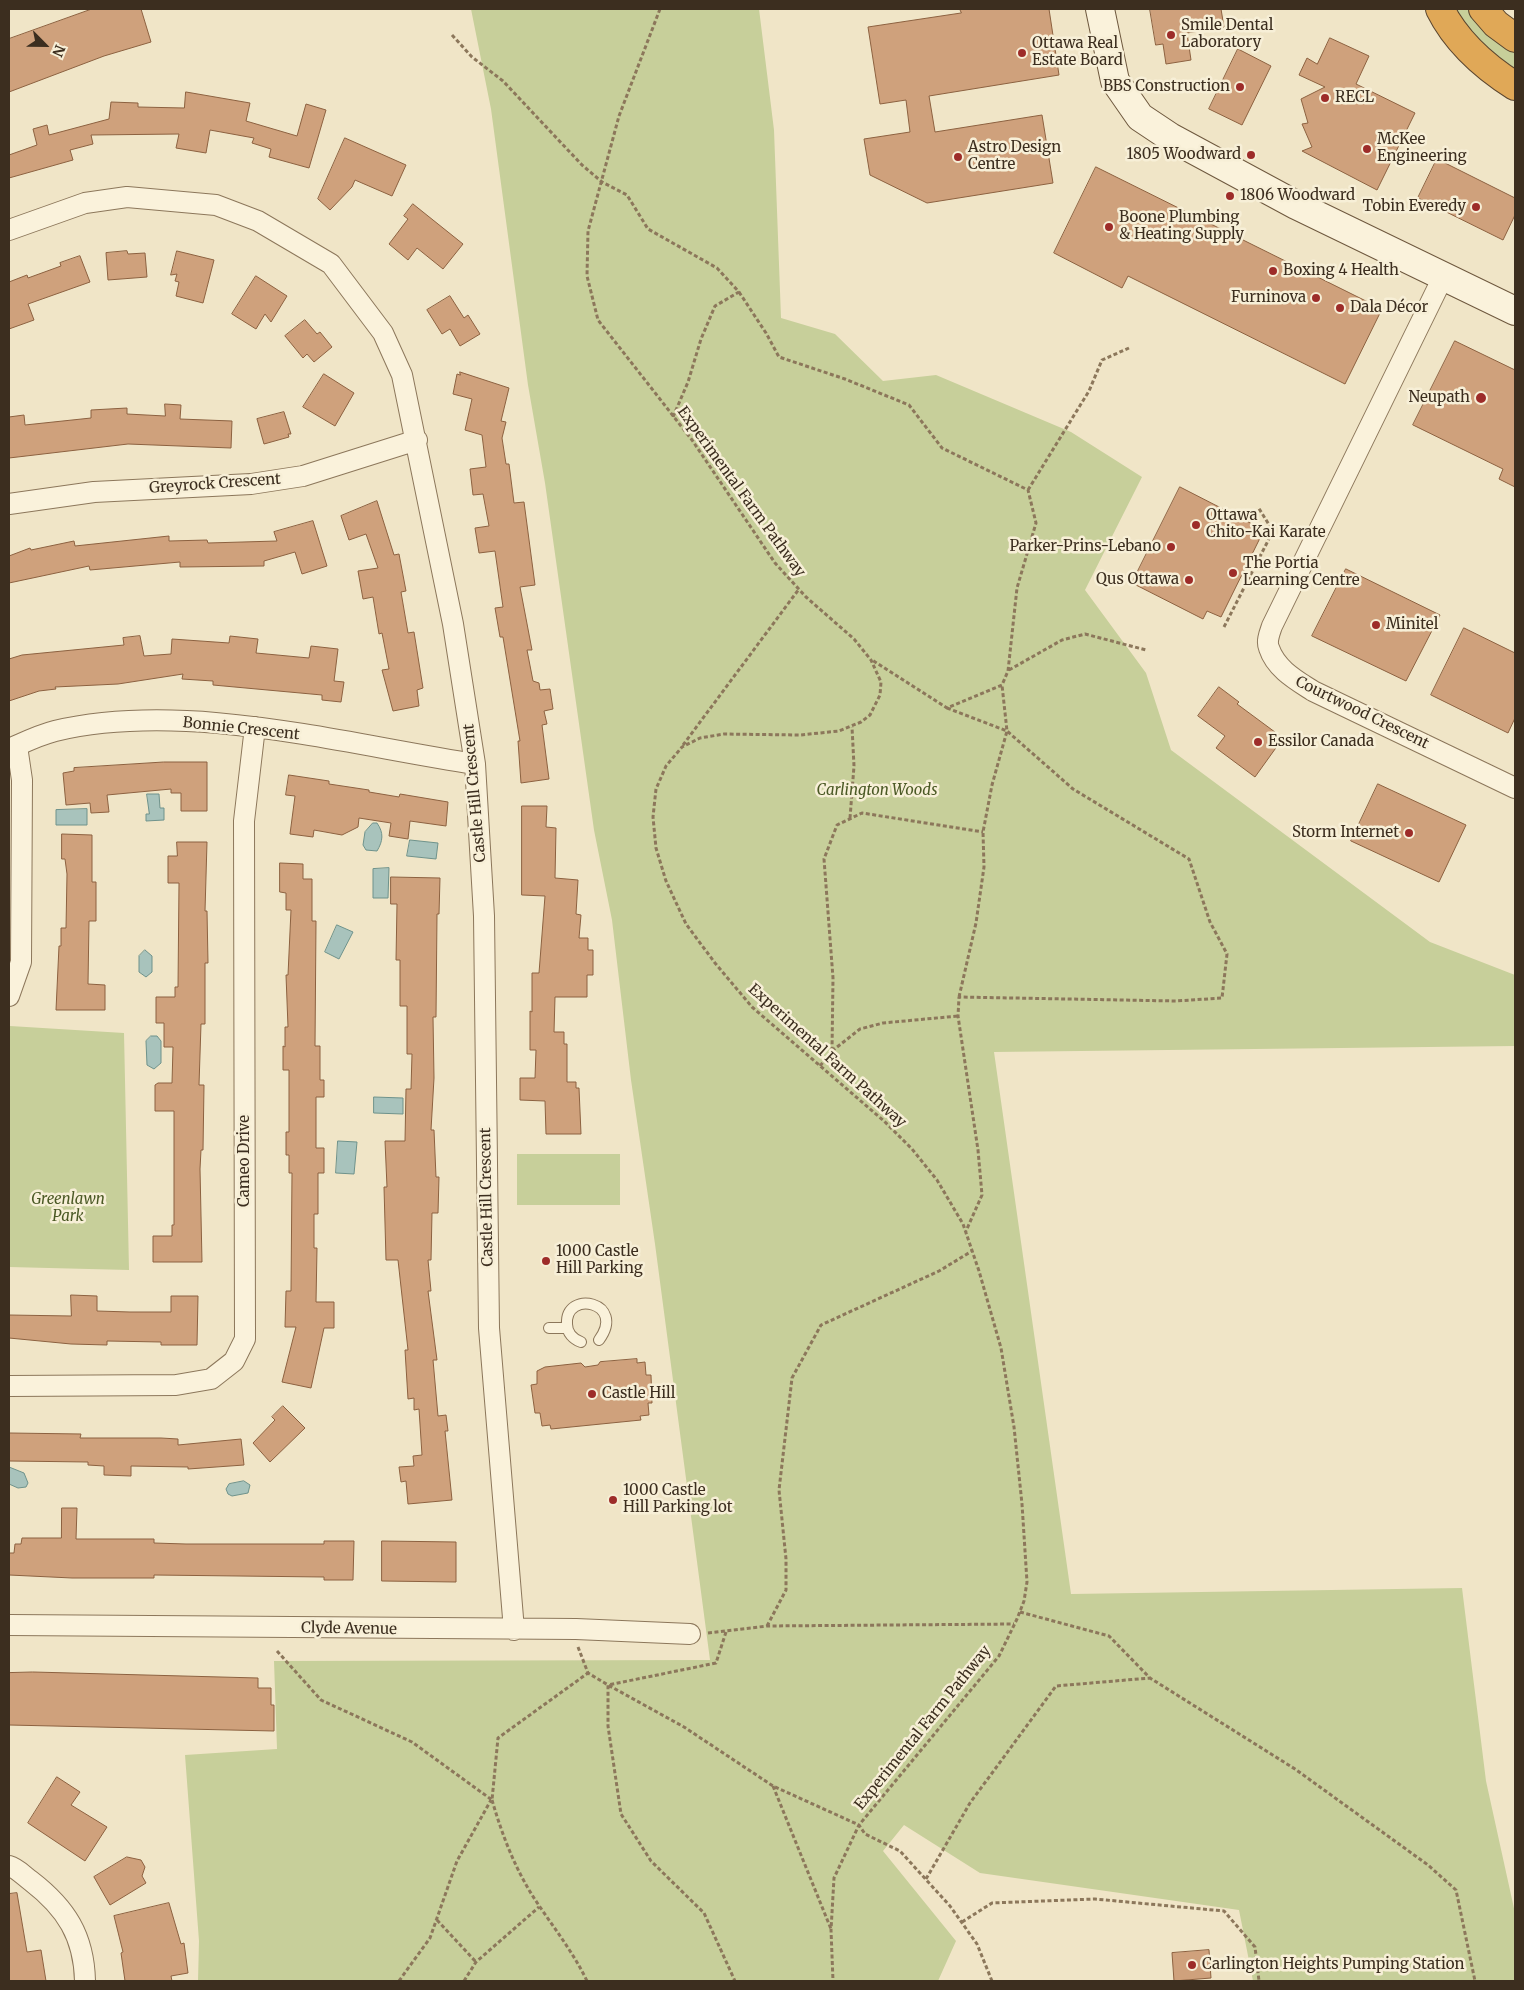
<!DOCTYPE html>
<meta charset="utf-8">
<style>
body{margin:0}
#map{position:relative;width:1524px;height:1990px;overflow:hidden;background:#f0e5c7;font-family:Merriweather,serif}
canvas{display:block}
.frame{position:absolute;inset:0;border:10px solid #3c2e1f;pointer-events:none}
.north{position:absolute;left:20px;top:20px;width:50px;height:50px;-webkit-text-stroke:4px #f7efd7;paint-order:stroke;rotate:113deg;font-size:14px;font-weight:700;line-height:20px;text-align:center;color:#3c2e1f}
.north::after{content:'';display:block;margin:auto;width:18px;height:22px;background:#3c2e1f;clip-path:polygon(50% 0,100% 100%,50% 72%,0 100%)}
</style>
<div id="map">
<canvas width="1524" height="1990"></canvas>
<div class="frame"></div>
<div class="north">N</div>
</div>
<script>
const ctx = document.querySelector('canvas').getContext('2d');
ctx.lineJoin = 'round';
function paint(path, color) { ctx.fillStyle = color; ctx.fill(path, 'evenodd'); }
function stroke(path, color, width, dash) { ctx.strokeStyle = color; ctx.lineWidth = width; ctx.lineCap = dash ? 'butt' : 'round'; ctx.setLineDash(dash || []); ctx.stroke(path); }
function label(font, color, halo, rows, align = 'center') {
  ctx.font = font + ' Merriweather,serif'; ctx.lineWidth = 5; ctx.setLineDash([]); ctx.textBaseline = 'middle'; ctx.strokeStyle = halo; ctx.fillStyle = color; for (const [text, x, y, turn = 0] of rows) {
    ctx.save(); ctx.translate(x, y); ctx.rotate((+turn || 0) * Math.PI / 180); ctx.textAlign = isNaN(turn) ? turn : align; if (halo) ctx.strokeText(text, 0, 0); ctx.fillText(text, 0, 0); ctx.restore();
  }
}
paint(new Path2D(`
 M471,9H759L774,130L781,318L835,334L883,381L936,375L1071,432L1142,477L1085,590L1146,673L1171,750L1430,942L1515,975V1046L994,1052L1071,1594L1462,1588L1486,1781L1515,1913V1981H1253L1239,1910L980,1873L904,1825L883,1851L956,1941L938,1981H198L199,1941L185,1755L277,1749L274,1661L710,1660L655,1244L631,1080L612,920L594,830L545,483L528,385L491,109Z
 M1450,9H1472L1515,51V73L1486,48Z
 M10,1026L124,1033L129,1270L9,1267Z
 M517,1154H620V1205H517Z`), '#c7cf9a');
const water = new Path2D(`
 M147,794H159L160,808H164V820L146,821V814H149Z
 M87,809V825H56V810Z
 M373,823H377C384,833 383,841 377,851L366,850L363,845L365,832Z
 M410,840L438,843L436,859L407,856Z
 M389,868L388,898H373V869Z
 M337,925L353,932L339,959L325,952Z
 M145,950L152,956V972L146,977L139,972V956Z
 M151,1036H157L161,1041V1063L154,1069L147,1065L146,1041Z
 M374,1097L403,1098V1114L374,1113Z
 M338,1141L357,1142L354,1174L336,1173Z
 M9,1467L24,1473L28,1483L26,1487L18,1488L9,1484Z
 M244,1481L250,1485L248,1493L232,1496L228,1494L226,1489L229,1484Z`);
paint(water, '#a8c3bc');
stroke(water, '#6e928b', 1);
const building = new Path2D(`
 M92,9H141L151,42L104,56L9,92V39Z
 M960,9H1049L1059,75L929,96L935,132L1042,115L1053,183L927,203L870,175L864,139L910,132L906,100L880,104L868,27L961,13Z
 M1150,9H1221L1224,27L1187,33L1191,60L1166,64L1163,44L1156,45Z
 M1330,38L1369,56L1356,84L1415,113L1377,190L1302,151L1312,147L1302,124L1308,123L1301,99L1325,87L1299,75L1307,58L1317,64Z
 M1238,49L1271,66L1242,125L1209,109Z
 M186,92L250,103L246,121L297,136L306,104L326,110L309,168L269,157L271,149L252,143L254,138L210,130L206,153L176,148L179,134L91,135L93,144L70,150L73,160L9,178V155L37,145L33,129L47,125L49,135L109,119L111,102L138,103V107L184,108Z
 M345,138L406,165L392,196L355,180L352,187L330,210L318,199Z
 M1437,159L1515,198V215L1503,240L1418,198Z
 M1096,167L1382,309L1345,384L1128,276L1122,288L1054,253Z
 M413,204L463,244L443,269L417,248L408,260L389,244L408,219L404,216Z
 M127,251L128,254L145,253L147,277L108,280L106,253Z
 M177,251L214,260L203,303L176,296L179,282L175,281L177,274L171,275Z
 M80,256L90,282L28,304L34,320L9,329V282L27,275L28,278L61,266L60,263Z
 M256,276L287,296L271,322L265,314L256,329L232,314Z
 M450,296L464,318L468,315L480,334L460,346L450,329L442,334L427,310Z
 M305,320L317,334L320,332L332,347L314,362L307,354L303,358L285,336Z
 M1455,341L1515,370V487L1499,479L1503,469L1413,425Z
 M460,372L509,388L501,421L506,422L502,438L506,464H509L514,503L524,502L535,585L520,587L532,650H527L533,681L539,683L540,690L550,689L553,709L544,711L547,724L542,725L549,779L521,783L518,741H520L503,637H500L495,608L503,607L495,551L479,553L475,528L489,526L483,494L473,495L470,469L486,467L482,435L465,430L472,399L453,394L457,374L460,375Z
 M324,374L354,393L335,426L303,407Z
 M165,404L181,405L180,419L232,421L231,448L128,444L9,458V417L24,415L25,425L91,418V410L127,408V414L165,416Z
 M284,412L291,434H288L289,437L264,444L257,419Z
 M1180,487L1264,530L1221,617L1207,611L1203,619L1132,583Z
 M377,501L394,555L399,554L406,591L401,592L408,633L414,632L423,688L417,690L419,706L393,711L382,670L389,669L382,633L379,634L373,597L363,599L358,571L378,568L366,534L349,540L341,516Z
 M313,521L327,566L302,574L295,552L264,561V566L180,567V562L90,570L89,566L9,583V556L30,548L31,550L74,541L75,546L169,536V541L207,540L208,543L277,541L274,532Z
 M1346,569L1440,615L1406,681L1312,636Z
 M1464,628L1515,653V718L1508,733L1431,695Z
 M140,636L144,656L171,654L172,639L229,643L230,636L258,639L256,653L309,658L311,646L338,649L334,681L344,682L341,702L322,700V695L213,685V681L182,679L183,674L118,684L55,687L56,689L39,691L9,701V659L22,655L124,645L123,638Z
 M1219,687L1239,702L1237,704L1283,738L1255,777L1216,748L1225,736L1198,716Z
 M164,762H207V811H181V793H171V789L107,795L109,812L91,813L90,803L66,805L63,773L74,771V768Z
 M289,775L329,781V784L369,790V792L399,797L400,794L448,802L446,826L410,821L408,839L389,836L391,823L359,818L358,827L342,835L314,830L313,837L290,834L295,796L286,795Z
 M1378,784L1466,825L1439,882L1351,841Z
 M522,806H547L546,827L556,828L555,878L578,880L576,914L581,915L579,938H588V950H593V975H587V997H555L554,1032H564V1044H567V1082H576V1088H579L581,1134H546L545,1101L520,1100V1078H535L536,1050H530V1011L532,1012V973H539L545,896L522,895Z
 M62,834L92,835V882H96V921H89L88,984L105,985V1010H56L59,946H61V928H66L67,874L65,859H62Z
 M177,842H207L205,911H207L208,963H205V1024H201L199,1085H204L203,1150H201L200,1169L202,1262H153V1236H172V1225H174V1111H155V1085L158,1083H172L173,1047H164V1023H156V997H175V987H178L179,883H168V856H177Z
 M280,863L303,864V879H312V921H316L315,1046H320V1080H324V1097H316V1148H324V1173H318V1214H314V1248H317L316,1302H334V1328H324L311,1388L282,1382L296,1327H285L286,1291H291L292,1173H289V1155H286V1132H289V1070H283V1046L285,1047V1027H288L286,975H288L291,910H286V893L280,892Z
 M391,877L440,878L439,914H437L436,1017H433L434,1078L431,1130H434L436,1177H439L438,1213H432L431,1260H428L431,1291H428L437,1360H433L438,1416L446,1415L448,1431H445L452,1500L408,1504L406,1481L401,1482L399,1467L414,1466L413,1456L422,1455L419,1409L414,1410V1398L408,1399L405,1350H408L398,1260H386L384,1187H387L385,1141H405L406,1089H411L412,1054H407V1006H400V960H396L397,904H391Z
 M71,1295L97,1296V1311L130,1312H171V1296H198L197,1345H161V1342L107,1341V1345L71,1344L9,1338V1315L71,1316Z
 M637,1359V1363L645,1362L646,1375H651L652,1403H648L649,1415L640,1416L641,1420L551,1429L550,1425L542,1426L540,1413H535L531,1385L537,1384V1371L545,1367L581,1363L585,1367L598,1365L600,1362Z
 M283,1406L305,1428L270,1462L253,1443L275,1420L272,1417Z
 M9,1433L81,1434L80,1438H161L178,1439V1445L241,1439L244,1465L188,1469V1467L131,1466V1476L104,1475V1466L88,1465V1462L9,1461Z
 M62,1508H77L76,1539H154V1543L186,1544H324V1541H354L353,1580H324V1577L154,1575V1578H72L9,1575V1553H14L15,1544H21L22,1538H61Z
 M382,1541L456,1542V1582L382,1581Z
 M33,1672L258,1678V1688H271V1705H274V1731L9,1725V1673Z
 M57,1777L80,1792L71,1805L107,1827L85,1861L28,1823Z
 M127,1857L141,1860L145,1867L142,1876L146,1883L110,1905L94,1877Z
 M17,1893L27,1952L41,1950L46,1981H9V1894Z
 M169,1903L181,1944L184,1943L188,1973L171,1976L172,1981H125L121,1953L123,1952L114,1916Z
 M1209,1950L1211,1978L1174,1981L1172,1953Z`);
paint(building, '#cfa17c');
stroke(building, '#8c6140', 1);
const lane = new Path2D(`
 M549,1328H567
 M581,1342C573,1339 567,1333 567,1324C565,1289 627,1302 599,1340`);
const street = new Path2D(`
 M9,230L85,203L127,197L216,205L258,221L331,264L383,333L402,375L453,624L475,764L484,916L489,1328L514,1630
 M1444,275L1272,626C1270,632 1266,641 1269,648C1276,669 1296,680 1313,691L1515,788
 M9,504L94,492L251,484L303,476L417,440
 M9,749C23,743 39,735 55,731C186,700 343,744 475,764
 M9,996L21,962L22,780L17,746
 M9,1386L176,1385L211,1379L234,1361L245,1339L244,821L255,727
 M9,1625L576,1629L690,1634
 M9,1866C17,1868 24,1876 31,1881C66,1908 84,1936 85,1981`);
const secondary = new Path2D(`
 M1100,9L1115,81L1140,117L1170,137L1296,205L1515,311`);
const highway = new Path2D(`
 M1440,9C1456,41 1485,67 1515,86
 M1483,9L1496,24L1515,38`);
stroke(lane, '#8c775b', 12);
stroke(street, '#8c775b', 22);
stroke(secondary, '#6e583e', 30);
stroke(highway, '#5a452f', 30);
stroke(new Path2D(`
 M660,9L619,116L588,231L587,276L598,320L692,440L775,563L806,597L854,639L871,660L881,682L880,695L870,715L861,722L839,731L800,735L724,734L700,738L682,747L666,766L656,789L653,817L656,848L666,881L686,924L715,963L752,1007L884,1121L912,1149L937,1180L963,1224L979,1271L1001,1348L1014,1427L1022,1504L1027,1582L1024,1601L1017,1619L999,1656L859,1825L834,1878L831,1930L833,1981
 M452,35L472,57L503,81L582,165L602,182L627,195L648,229L717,268L739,292L715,306L701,339L688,382L673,417
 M739,292L766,333L779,357L845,379L909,405L942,448L1028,490L1036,523L1017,588L1008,671L1002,685L947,708L872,660
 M1028,490L1089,391L1102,360L1129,348
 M1224,627L1273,531L1258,507
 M1009,670L1062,640L1085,634L1146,650
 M947,708L1007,731L1073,789L1189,859L1210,922L1227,954L1222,998L1176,1001L959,997L958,1016L978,1150L982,1195L966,1231
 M683,745L799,589
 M850,818L854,766L852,727
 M959,997L976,923L984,867L983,832L992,785L1007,731L1002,685
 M832,1051L860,1029L883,1023L958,1016
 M820,1066L832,1051L833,978L824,859L837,825L862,813L983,832
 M1020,1612L1109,1636L1150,1678L1295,1769L1428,1865L1456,1890L1475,1981
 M767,1626L786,1590V1559L779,1490L792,1378L821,1325L939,1271L972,1251
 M726,1632L716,1663L608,1685V1726L621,1814L651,1861L704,1913L735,1981
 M708,1633L767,1626L1014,1624
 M578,1647L588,1673L608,1685L684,1727L773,1786L859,1825L865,1834L900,1851L950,1906L977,1944L992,1981
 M277,1651L321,1700L412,1742L492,1800L498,1738L588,1673
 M773,1786L831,1929
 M492,1800C503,1838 517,1874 540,1907C557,1932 574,1954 587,1981
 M926,1879L970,1803L1056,1686L1150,1678
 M437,1920L476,1962
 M962,1922L992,1903L1095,1899L1224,1911L1255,1947L1259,1981
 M399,1981L430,1938L457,1861L491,1800
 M464,1981L476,1962L539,1907`), '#8c775b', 3, [4, 2.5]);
stroke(lane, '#faf2db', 10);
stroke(street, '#faf2db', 20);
stroke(secondary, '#faf2db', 28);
stroke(highway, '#e0a857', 28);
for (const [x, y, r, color] of [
 [1171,35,5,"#9d2c29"],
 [1022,53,5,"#9d2c29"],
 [1240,87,5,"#9d2c29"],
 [1325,98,5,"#9d2c29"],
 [1367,149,5,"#9d2c29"],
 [1251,155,5,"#9d2c29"],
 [958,157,5,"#9d2c29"],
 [1230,196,5,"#9d2c29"],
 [1476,207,5,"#9d2c29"],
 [1109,227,5,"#9d2c29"],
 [1273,271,5,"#9d2c29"],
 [1316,298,5,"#9d2c29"],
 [1340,308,5,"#9d2c29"],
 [1481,398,6,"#9d2c29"],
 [1196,525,5,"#9d2c29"],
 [1171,547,5,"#9d2c29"],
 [1233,573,5,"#9d2c29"],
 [1189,580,5,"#9d2c29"],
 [1376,625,5,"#9d2c29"],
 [1258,742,5,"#9d2c29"],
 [1409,833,5,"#9d2c29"],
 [546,1261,5,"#9d2c29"],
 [592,1394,5,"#9d2c29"],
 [613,1500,5,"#9d2c29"],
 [1192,1965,5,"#9d2c29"]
]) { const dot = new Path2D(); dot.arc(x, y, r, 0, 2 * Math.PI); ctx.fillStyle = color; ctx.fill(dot); stroke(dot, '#f7efd7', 2); }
label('15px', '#3c2e1f', '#f7efd7', [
 ["Smile Dental",1181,26],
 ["Laboratory",1181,43],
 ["Ottawa Real",1032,44],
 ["Estate Board",1032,61],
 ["BBS Construction",1230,87,"right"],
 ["RECL",1335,98],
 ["McKee",1377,140],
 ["Engineering",1377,157],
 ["Astro Design",968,148],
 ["Centre",968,165],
 ["1805 Woodward",1241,155,"right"],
 ["1806 Woodward",1240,196],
 ["Tobin Everedy",1466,207,"right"],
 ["Boone Plumbing",1119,218],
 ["& Heating Supply",1119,235],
 ["Boxing 4 Health",1283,271],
 ["Furninova",1306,298,"right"],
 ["Dala Décor",1350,308],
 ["Neupath",1470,398,"right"],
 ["Ottawa",1206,516],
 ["Chito-Kai Karate",1206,533],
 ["Parker-Prins-Lebano",1161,547,"right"],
 ["The Portia",1243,564],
 ["Learning Centre",1243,581],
 ["Qus Ottawa",1179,580,"right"],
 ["Minitel",1386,625],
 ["Essilor Canada",1268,742],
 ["Storm Internet",1399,833,"right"],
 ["1000 Castle",556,1252],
 ["Hill Parking",556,1269],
 ["Castle Hill",602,1394],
 ["1000 Castle",623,1491],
 ["Hill Parking lot",623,1508],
 ["Carlington Heights Pumping Station",1202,1965]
], 'left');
label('15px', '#3c2e1f', '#f7efd7', [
 ["Greyrock Crescent",215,484,-4],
 ["Experimental Farm Pathway",741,492,54],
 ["Courtwood Crescent",1362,713,26],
 ["Bonnie Crescent",241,729,6],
 ["Castle Hill Crescent",475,793,-95],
 ["Experimental Farm Pathway",827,1056,42],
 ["Cameo Drive",245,1161,-90],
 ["Castle Hill Crescent",487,1197,-91],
 ["Clyde Avenue",349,1629,1],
 ["Experimental Farm Pathway",923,1728,-51]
]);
label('italic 15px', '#4b5925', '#f7efd7', [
 ["Carlington Woods",877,791],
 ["Greenlawn",68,1200],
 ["Park",68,1217]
]);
</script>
